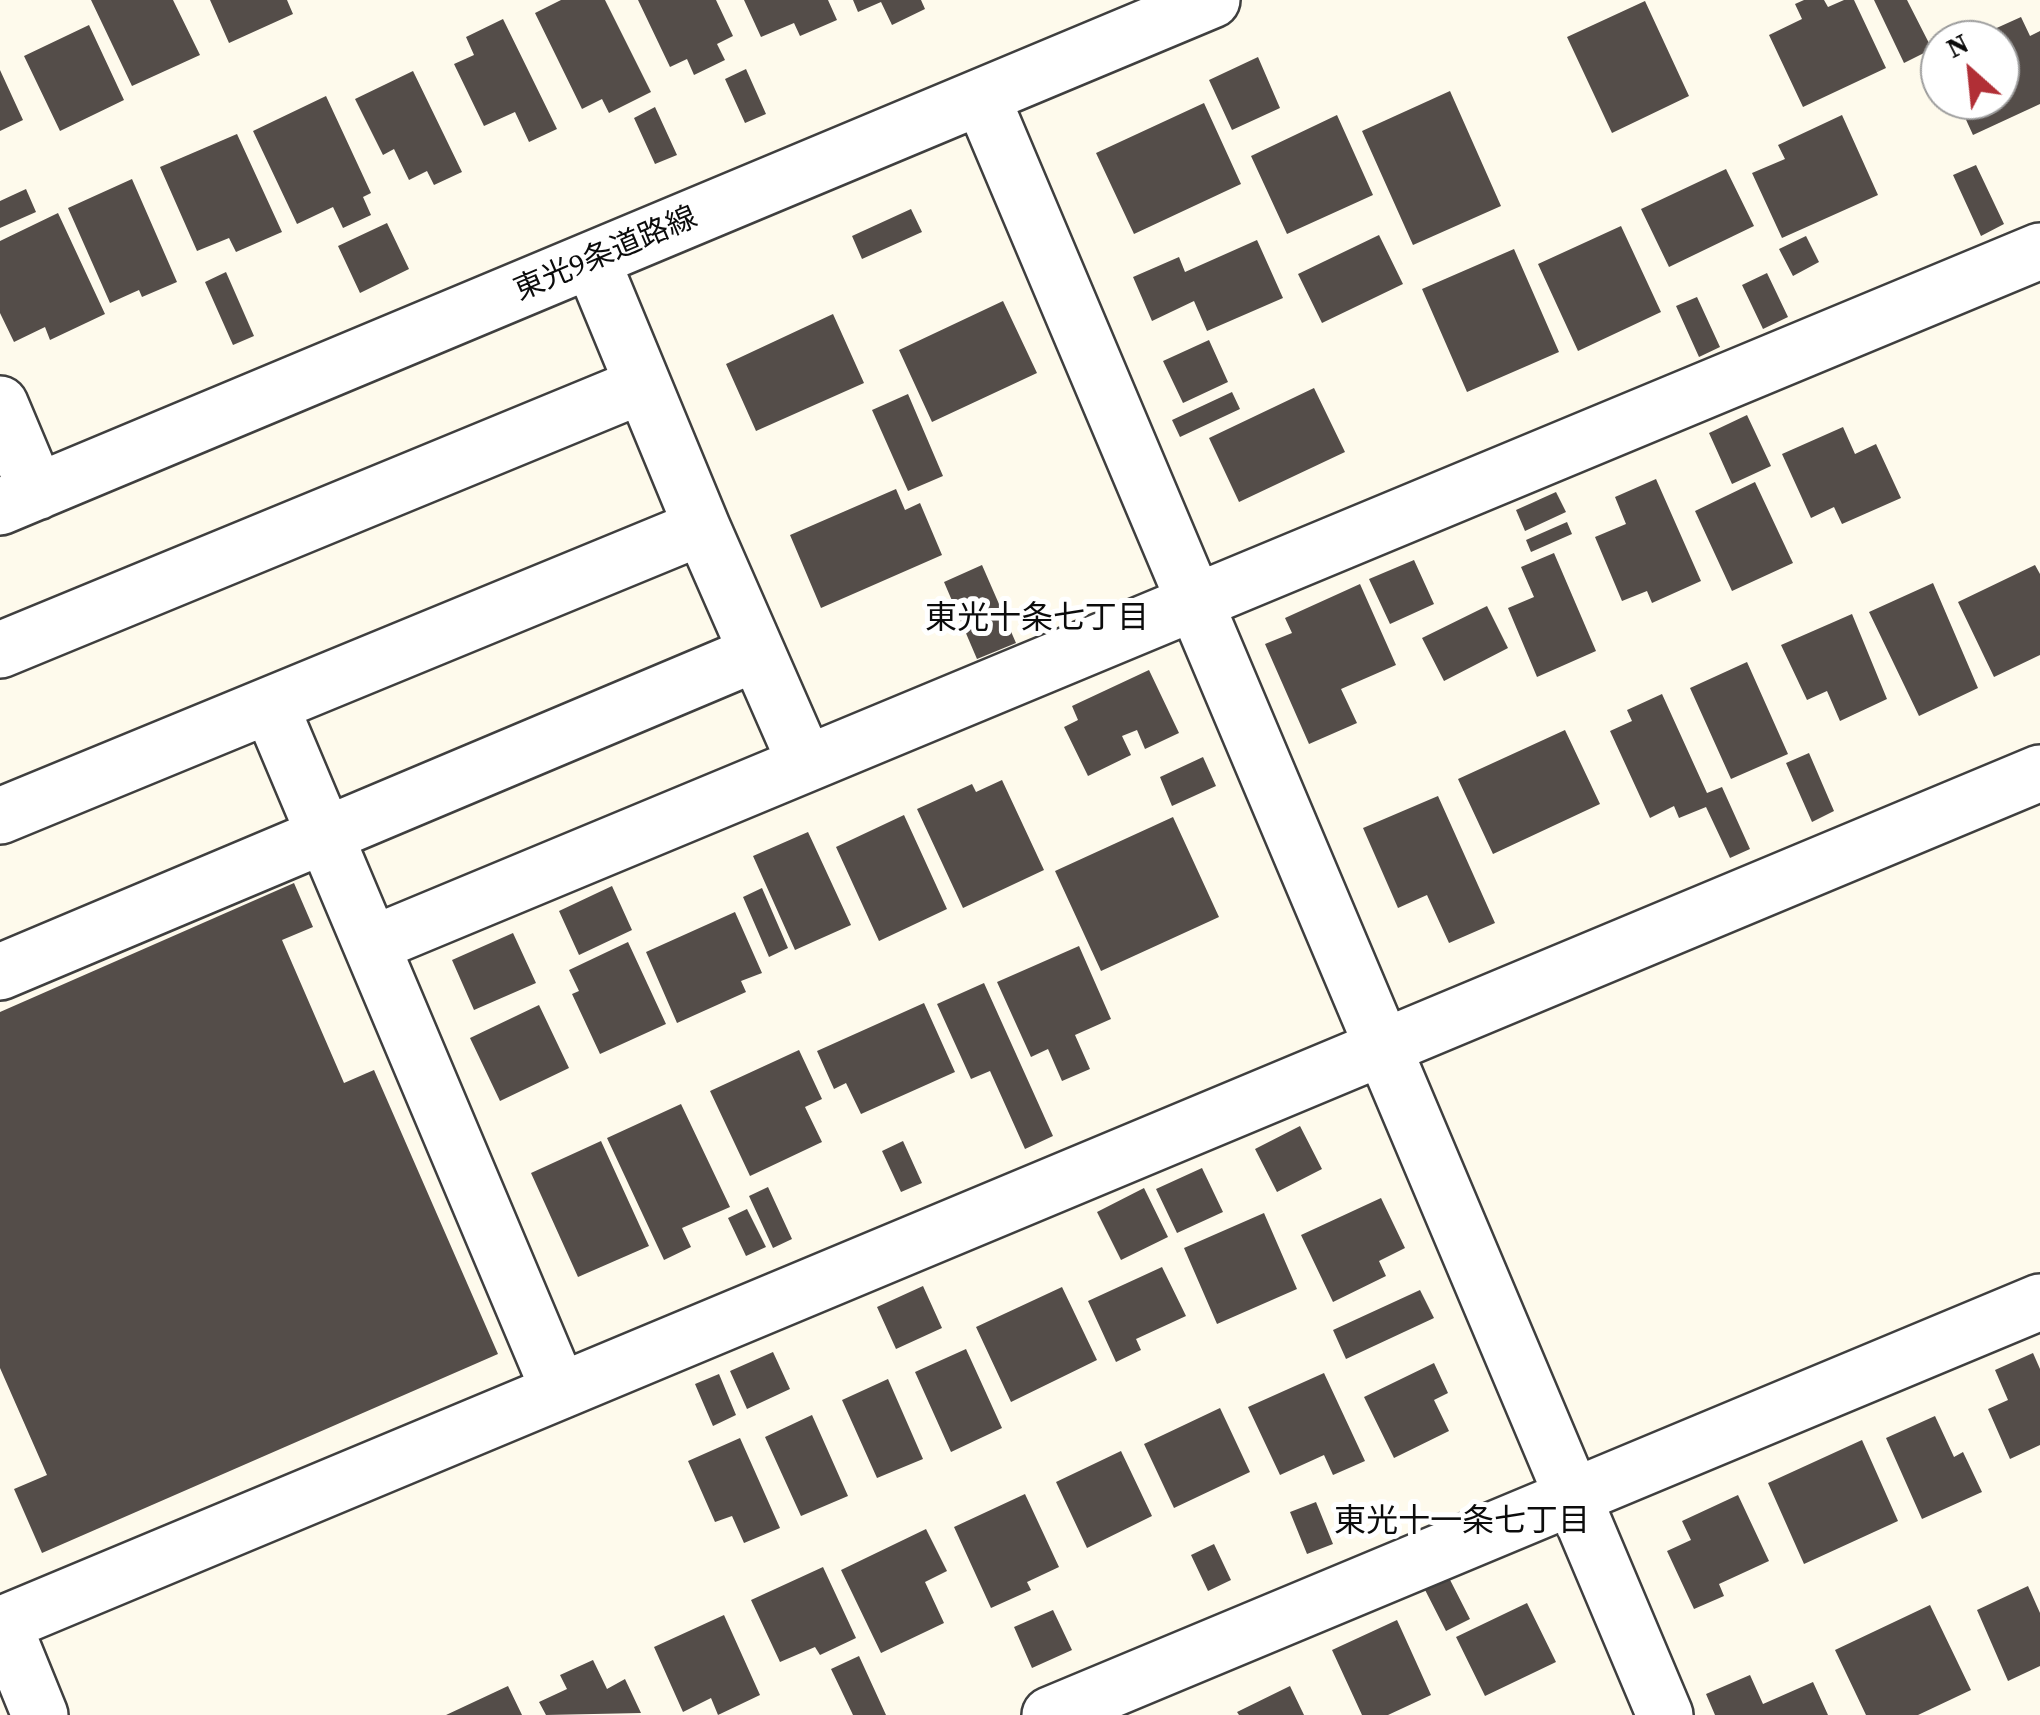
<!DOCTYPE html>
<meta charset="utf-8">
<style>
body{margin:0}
#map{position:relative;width:2040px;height:1715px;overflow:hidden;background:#fefaec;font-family:"Source Serif 4",serif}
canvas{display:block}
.north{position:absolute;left:1920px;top:20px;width:100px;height:100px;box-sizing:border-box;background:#fff;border:2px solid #9e9e9e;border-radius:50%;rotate:333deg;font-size:28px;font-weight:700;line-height:40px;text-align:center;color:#0c0c0c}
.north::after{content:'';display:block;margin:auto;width:35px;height:45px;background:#b12f36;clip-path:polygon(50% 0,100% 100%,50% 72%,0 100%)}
</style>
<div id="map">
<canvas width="2040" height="1715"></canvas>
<div class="north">N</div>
</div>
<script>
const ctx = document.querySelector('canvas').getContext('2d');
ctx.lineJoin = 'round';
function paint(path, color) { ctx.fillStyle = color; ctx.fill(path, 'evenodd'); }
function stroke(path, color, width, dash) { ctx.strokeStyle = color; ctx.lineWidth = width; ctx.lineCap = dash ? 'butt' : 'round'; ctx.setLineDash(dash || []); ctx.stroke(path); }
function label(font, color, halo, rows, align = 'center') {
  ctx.font = font + ' "Source Serif 4","Noto Sans JP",serif'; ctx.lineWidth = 10; ctx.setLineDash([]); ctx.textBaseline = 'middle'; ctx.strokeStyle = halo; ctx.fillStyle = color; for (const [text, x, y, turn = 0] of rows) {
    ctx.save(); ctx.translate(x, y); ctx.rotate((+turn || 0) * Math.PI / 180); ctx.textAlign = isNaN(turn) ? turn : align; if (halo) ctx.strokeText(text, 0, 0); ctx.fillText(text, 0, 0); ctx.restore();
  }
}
paint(new Path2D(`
 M91,0H173L200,55L132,86Z
 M210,0H287L293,14L229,43Z
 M561,0H605L651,92L609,113L602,99L582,109L535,13Z
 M638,0H716L733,36L717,44L725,60L694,75L687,59L670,67Z
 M744,0H828L837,20L800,36L794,23L761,37Z
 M853,0H921L925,9L892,25L881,2L858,12Z
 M1804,0H1824L1828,7L1844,0H1854L1886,68L1803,107L1769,35L1802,19L1795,4Z
 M1874,0H1907L1932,49L1904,63Z
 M1645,1L1689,96L1612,133L1567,37Z
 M2021,17L2030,36L2040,31V104L1973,135L1957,100H2000V40H1970Z
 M503,19L557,129L529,142L515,112L484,126L454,64L474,55L466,37Z
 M89,25L124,100L60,131L24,56Z
 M1258,57L1280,108L1232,130L1209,80Z
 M746,69L766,114L745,123L725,79Z
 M0,70L23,120L0,131Z
 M413,71L462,172L434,185L427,171L409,180L394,149L383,155L355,99Z
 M1450,91L1501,206L1413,245L1362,131Z
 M326,96L371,193L363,197L371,215L343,228L333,207L297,224L253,131Z
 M1204,103L1241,184L1134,234L1096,153Z
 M655,107L677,155L655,164L634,118Z
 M1337,115L1373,195L1287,234L1251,156Z
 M1842,115L1878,195L1782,238L1752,173L1785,159L1778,145Z
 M237,134L282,232L236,252L229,238L197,251L160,167Z
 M1976,165L2004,224L1981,236L1953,175Z
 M1726,169L1754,226L1669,267L1641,209Z
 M132,179L177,282L142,297L139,290L110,303L68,208Z
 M26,189L36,212L0,228V201Z
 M911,209L922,232L862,259L852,236Z
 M58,213L105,314L50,340L45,327L14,342L0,313V241Z
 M387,223L409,269L360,293L338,246Z
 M1621,226L1661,312L1578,351L1538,264Z
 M1379,235L1403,284L1322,323L1298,274Z
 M1806,236L1819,262L1793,276L1779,249Z
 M1257,240L1283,298L1207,331L1194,301L1152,321L1133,277L1179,257L1185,272Z
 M1514,249L1559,352L1467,392L1422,289Z
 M226,272L254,336L233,345L205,282Z
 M1767,273L1788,317L1763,329L1742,285Z
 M1697,297L1720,347L1699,357L1676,306Z
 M1003,301L1037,373L932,422L899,350Z
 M833,314L864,383L756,431L726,364Z
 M1209,340L1228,382L1183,403L1163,361Z
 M1314,388L1345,452L1239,502L1209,438Z
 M1232,392L1240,409L1180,437L1172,420Z
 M908,394L943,476L908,491L872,410Z
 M1747,415L1771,466L1732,484L1709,433Z
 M1843,427L1855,454L1876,444L1901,498L1842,524L1834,507L1811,518L1782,454Z
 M1656,479L1701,581L1652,603L1647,591L1622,601L1595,537L1626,524L1615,497Z
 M1755,482L1793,563L1732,591L1695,511Z
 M896,489L905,510L920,503L942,555L821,608L790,535Z
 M1556,492L1566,512L1525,531L1516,510Z
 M1567,522L1572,534L1531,552L1526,540Z
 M1554,553L1596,651L1537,677L1508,608L1534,597L1521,567Z
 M1414,560L1434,604L1390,624L1369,579Z
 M982,565L1016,643L977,659L944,582Z
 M2035,565L2040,574V655L1994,677L1958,602Z
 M1933,583L1978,688L1919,716L1869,612Z
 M1360,584L1396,665L1341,689L1357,723L1309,744L1265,644L1292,633L1285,618Z
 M1487,606L1508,648L1444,681L1422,638Z
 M1852,614L1887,699L1840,721L1827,691L1807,700L1781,645Z
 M1747,662L1788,754L1731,779L1690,688Z
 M1149,670L1179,733L1145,749L1137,730L1122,736L1131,755L1088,776L1064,727L1078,720L1072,706Z
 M1662,694L1707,793L1722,787L1750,849L1730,858L1706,807L1679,818L1674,806L1650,818L1610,731L1632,721L1627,710Z
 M1565,730L1600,804L1493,854L1458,779Z
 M1809,753L1834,811L1812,822L1786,763Z
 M1203,757L1216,786L1172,806L1160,777Z
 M1002,780L1044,870L963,908L917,809L972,784L976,792Z
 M1438,796L1495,923L1449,943L1427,895L1398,908L1363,828Z
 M904,815L947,909L879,941L836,847Z
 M1173,817L1219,917L1101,971L1055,871Z
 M808,832L851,925L795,950L753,856Z
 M294,883L313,927L282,940L344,1083L374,1070L498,1354L42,1553L14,1489L47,1475L0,1368V1012Z
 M612,886L632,930L579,955L559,911Z
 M762,888L788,948L769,957L743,897Z
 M735,912L762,973L741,981L746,992L677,1023L646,952Z
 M513,933L536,983L474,1010L452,960Z
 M628,942L666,1024L600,1054L572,994L579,991L569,970Z
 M1079,946L1111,1019L1075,1035L1090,1069L1062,1081L1048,1049L1031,1057L997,982Z
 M984,983L1053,1136L1025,1149L990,1071L971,1079L937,1004Z
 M924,1003L955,1072L861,1114L846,1083L834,1089L817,1051Z
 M539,1005L569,1068L500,1101L470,1038Z
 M799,1050L822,1099L805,1107L822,1142L750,1176L710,1091Z
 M681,1104L730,1207L682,1228L691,1247L664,1260L607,1138Z
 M1300,1126L1322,1169L1277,1192L1255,1149Z
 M601,1141L649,1246L578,1277L531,1173Z
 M903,1141L922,1183L901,1192L882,1151Z
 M1202,1168L1223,1212L1177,1233L1156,1189Z
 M768,1187L792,1239L773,1248L749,1196Z
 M1144,1188L1168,1237L1121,1260L1097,1212Z
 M1381,1198L1405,1248L1379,1261L1386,1276L1333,1302L1301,1235Z
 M747,1209L766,1247L746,1256L728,1218Z
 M1264,1213L1297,1289L1217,1324L1184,1248Z
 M1162,1267L1186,1316L1136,1339L1141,1350L1116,1362L1088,1301Z
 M923,1286L942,1328L896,1349L877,1307Z
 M1062,1287L1097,1360L1011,1402L976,1327Z
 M1420,1290L1434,1318L1346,1359L1333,1330Z
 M966,1349L1002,1428L951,1452L915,1372Z
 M773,1352L790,1389L747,1409L730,1371Z
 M2033,1353L2040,1369V1445L2010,1459L1988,1409L2008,1400L1995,1370Z
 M1434,1363L1448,1393L1434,1400L1449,1431L1394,1458L1364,1397Z
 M1324,1373L1365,1461L1333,1475L1324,1455L1280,1475L1248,1407Z
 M719,1374L736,1415L713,1426L695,1384Z
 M888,1379L923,1459L877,1478L842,1400Z
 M1220,1408L1250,1472L1174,1508L1144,1444Z
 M812,1415L848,1496L801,1516L765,1437Z
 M1935,1416L1954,1457L1963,1452L1982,1492L1922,1519L1886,1438Z
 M740,1438L780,1528L744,1543L732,1516L715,1522L688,1461Z
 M1862,1440L1898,1521L1804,1564L1768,1483Z
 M1121,1451L1152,1516L1087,1548L1056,1482Z
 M1025,1494L1059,1567L1027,1582L1031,1590L991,1608L954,1527Z
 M1738,1495L1769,1561L1719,1584L1724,1596L1694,1609L1667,1551L1691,1540L1682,1521Z
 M1316,1502L1333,1544L1307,1554L1290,1512Z
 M926,1529L947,1571L925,1582L944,1623L881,1653L841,1570Z
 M1214,1544L1231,1580L1208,1591L1191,1555Z
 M823,1567L856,1638L820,1655L815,1647L780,1662L751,1600Z
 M1446,1572L1470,1619L1446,1631L1422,1584Z
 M2028,1586L2040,1613V1666L2008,1681L1977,1610Z
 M1527,1603L1556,1662L1485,1696L1456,1637Z
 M1930,1605L1971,1690L1918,1715H1866L1835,1650Z
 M1053,1610L1072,1650L1032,1668L1014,1627Z
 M724,1615L760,1695L718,1715L711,1698L683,1712L654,1647Z
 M1397,1620L1431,1695L1388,1715H1362L1332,1650Z
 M859,1656L886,1715H853L831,1669Z
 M593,1660L607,1689L625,1679L641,1713L546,1715L539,1702L567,1689L560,1675Z
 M1750,1675L1763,1704L1813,1682L1828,1715H1715L1706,1694Z
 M508,1686L522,1715H446Z
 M1290,1686L1304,1715H1239L1237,1712Z`), '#544d49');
const minor = new Path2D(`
 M982,98L1665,1715
 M0,404L37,492
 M0,507L1212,0
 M702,527L806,764
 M0,650L643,385
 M270,705L559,1390
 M0,816L702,527L592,261
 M373,944L2040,251
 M0,972L757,653
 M3,1624L40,1715
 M0,1625L2040,773
 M1050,1715L2040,1302`);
stroke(minor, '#3f3f3f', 60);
stroke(minor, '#fff', 55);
label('30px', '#0c0c0c', '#fff', [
 ["東光9条道路線",606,255,-23]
]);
label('32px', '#0c0c0c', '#fff', [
 ["東光十条七丁目",1037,620],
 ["東光十一条七丁目",1462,1523]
]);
</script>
